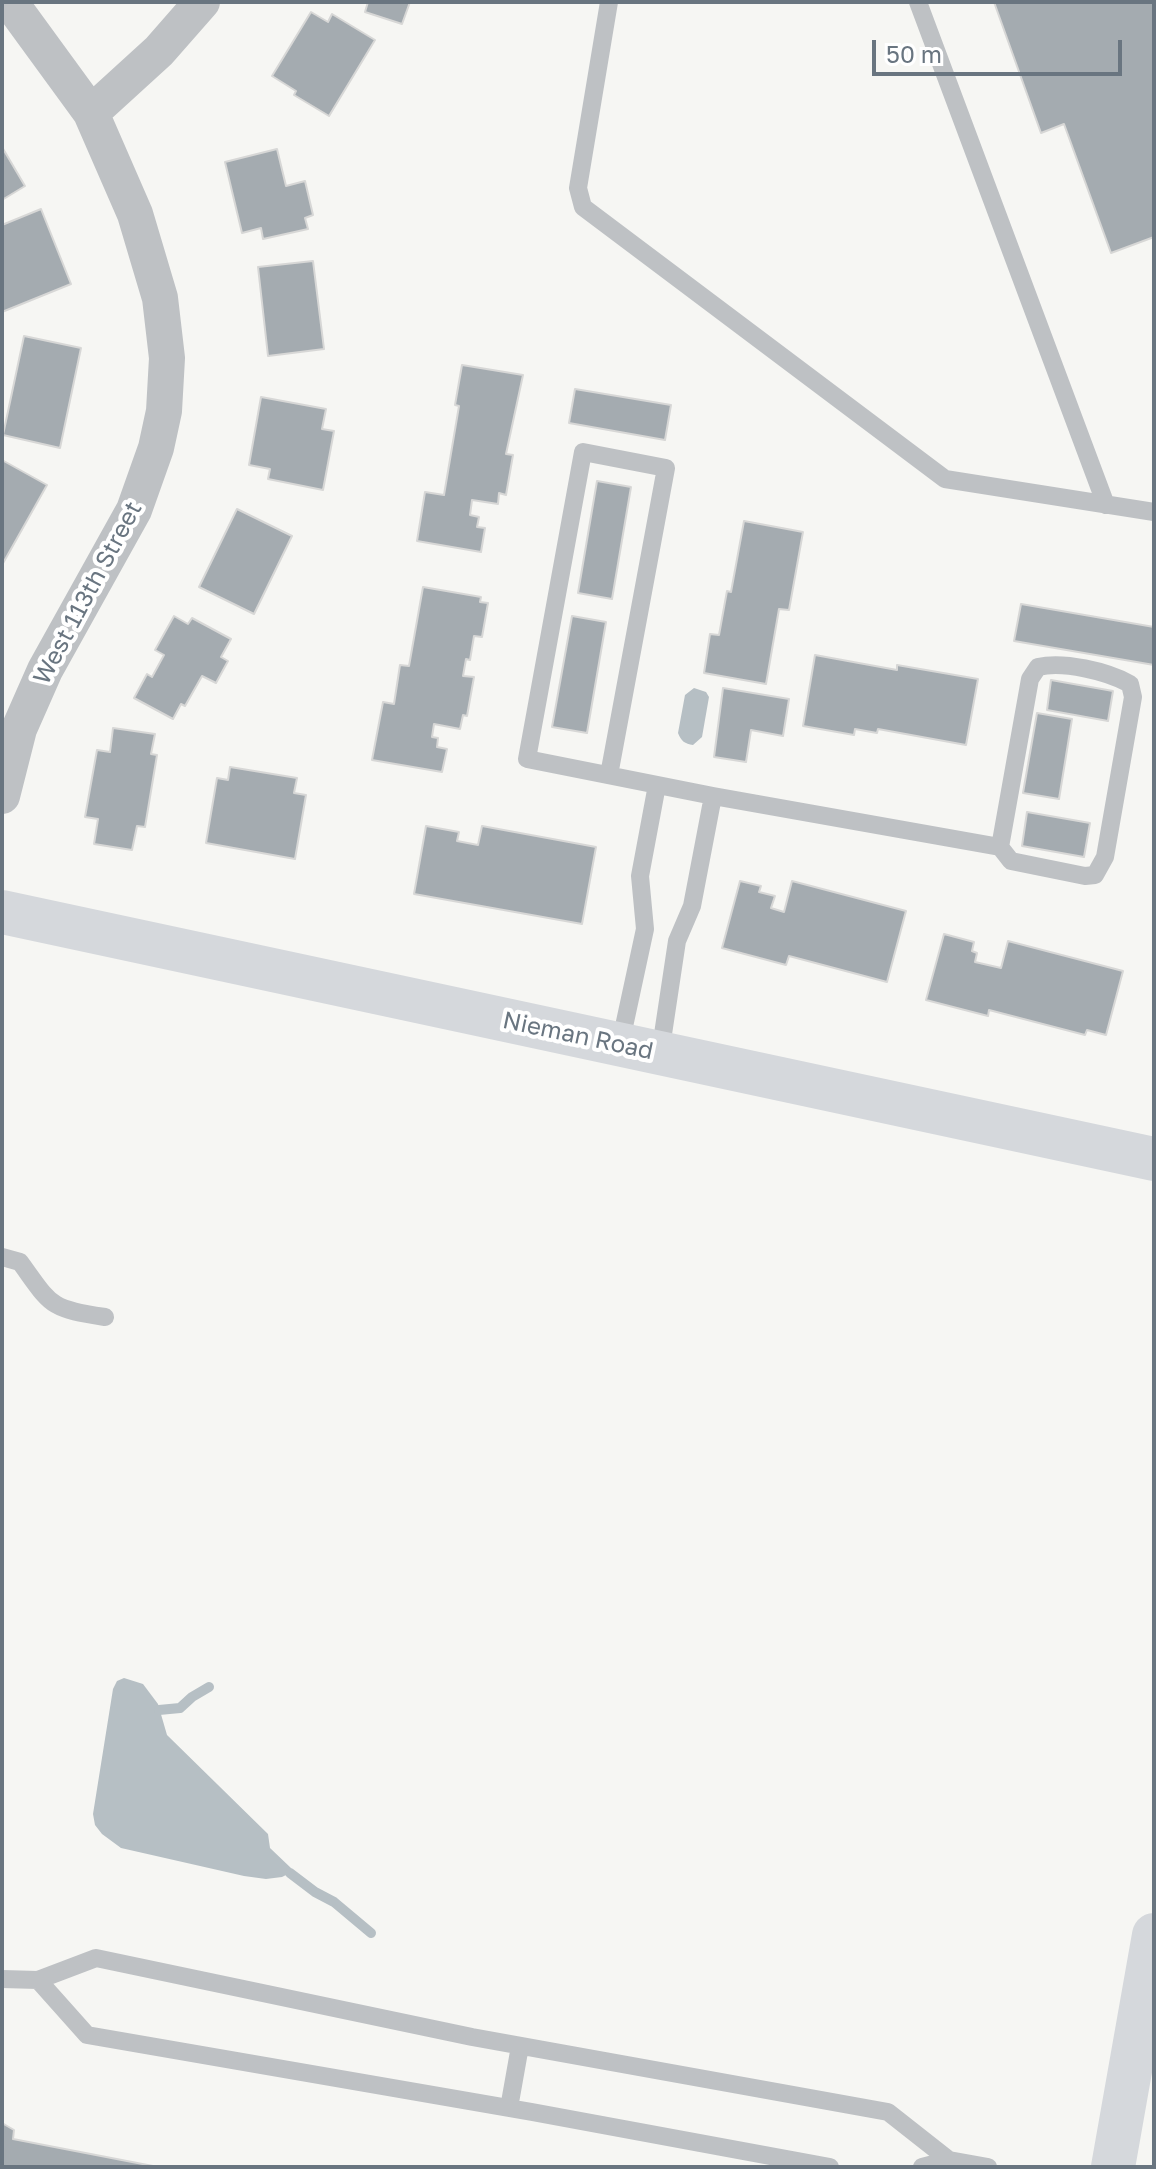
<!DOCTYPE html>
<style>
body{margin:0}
#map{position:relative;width:1156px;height:2169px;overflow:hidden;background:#f6f6f3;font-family:"Golos Text",sans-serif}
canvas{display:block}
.frame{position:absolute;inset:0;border:4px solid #697580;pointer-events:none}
.scale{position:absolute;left:872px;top:40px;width:250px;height:36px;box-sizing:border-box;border:4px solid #697580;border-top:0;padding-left:10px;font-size:24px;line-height:28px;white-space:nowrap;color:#697580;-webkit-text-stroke:6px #fff;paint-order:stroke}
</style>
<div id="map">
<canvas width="1156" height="2169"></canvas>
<div class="frame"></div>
<div class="scale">50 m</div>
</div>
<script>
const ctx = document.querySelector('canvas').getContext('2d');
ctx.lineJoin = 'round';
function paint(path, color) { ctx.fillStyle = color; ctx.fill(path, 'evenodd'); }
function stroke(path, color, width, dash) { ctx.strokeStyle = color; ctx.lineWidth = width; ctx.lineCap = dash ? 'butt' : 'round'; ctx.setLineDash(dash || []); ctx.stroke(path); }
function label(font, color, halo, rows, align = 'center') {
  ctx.font = font + ' "Golos Text",sans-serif'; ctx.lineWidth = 8; ctx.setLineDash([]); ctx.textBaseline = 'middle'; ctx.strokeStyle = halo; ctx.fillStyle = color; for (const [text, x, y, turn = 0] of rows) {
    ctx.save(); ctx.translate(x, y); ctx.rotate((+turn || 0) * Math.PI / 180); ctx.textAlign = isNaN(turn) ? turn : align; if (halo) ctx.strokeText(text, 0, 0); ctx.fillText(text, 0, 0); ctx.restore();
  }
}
paint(new Path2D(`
 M694,688L706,692L709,697L702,737L693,745C685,744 681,741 678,733L685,695Z
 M124,1678L143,1684L158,1704L167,1735L268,1834L270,1848L291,1868L290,1873L282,1877L266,1879L244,1876L121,1848L102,1834L95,1825L93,1814L113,1689L117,1681Z`), '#b6bfc4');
stroke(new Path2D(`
 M159,1710L180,1708L192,1697L209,1687
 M290,1873L315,1892L334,1902L371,1933`), '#b6bfc4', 10);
const building = new Path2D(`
 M368,2H410L402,24L365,12Z
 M994,2H1154V237L1111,253L1064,124L1041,133Z
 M311,12L328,22L332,14L375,40L329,116L294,95L296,91L272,76Z
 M2,147L25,186L2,200Z
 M277,149L286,186L305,181L313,215L305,218L308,229L263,239L261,228L242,233L225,162Z
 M41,209L71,284L2,312V225Z
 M313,261L324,349L268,356L258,267Z
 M24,336L81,348L60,448L3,435Z
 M462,365L523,375L506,454L513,455L506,495L499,493L498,504L472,500L470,515L479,517L477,527L485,528L481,552L417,541L425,492L444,495L459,406L455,405Z
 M575,389L671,405L665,440L569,423Z
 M261,397L326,409L322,429L334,431L323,490L268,479L270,469L249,465Z
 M2,460L47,485L2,565Z
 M597,481L631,487L612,599L578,593Z
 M237,509L292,536L254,614L199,587Z
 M744,521L803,532L789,610L779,609L766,684L704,673L710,634L719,635L727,591L731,592Z
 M423,587L481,597L480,602L488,603L482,637L474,636L470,660L466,659L463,676L474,677L467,716L463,715L460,729L434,724L432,737L438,738L437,747L447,749L442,772L372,760L383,702L394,704L400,665L409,666Z
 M1021,604L1154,627V665L1014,641Z
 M174,616L188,624L192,618L231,639L221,657L228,661L216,683L202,676L185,706L181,704L173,719L134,698L147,674L152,677L164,655L155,650Z
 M572,616L606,622L587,733L552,727Z
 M815,655L897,670V665L978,679L966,745L878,729L877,733L855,729L854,735L803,726Z
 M1051,680L1113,691L1108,721L1047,710Z
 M723,688L789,699L783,736L751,730L746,762L714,757Z
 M1037,713L1072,719L1059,799L1023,793Z
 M113,728L155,734L151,754L157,755L145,827L137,826L132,850L94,844L98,819L85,817L97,750L110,752Z
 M230,767L297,778L294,793L306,795L295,859L206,843L217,778L228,780Z
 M1027,812L1090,823L1084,857L1022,846Z
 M426,826L459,832L457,841L478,845L482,826L596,847L582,924L414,894Z
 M740,881L761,886L759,892L775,896L771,908L784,912L792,881L906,911L887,982L789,956L786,965L722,948Z
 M944,934L974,942L972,951L977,953L975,962L1001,968L1008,941L1123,971L1106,1035L1087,1030L1085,1035L989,1010L988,1016L926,1000Z
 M2,2123L14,2130L13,2139L158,2167H2Z`);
paint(building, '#a4abb0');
stroke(building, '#d7d7d6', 2);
stroke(new Path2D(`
 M609,2L578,188L583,207L945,479L1154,512
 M918,2L1106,505
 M609,775L666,468L583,452L527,759L713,796L1000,847L1011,861L1085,876L1095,875L1105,857L1133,697L1130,684C1107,671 1063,661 1038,667L1030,679L1000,847
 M620,1045L645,929L640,876L657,785
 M660,1054L677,941L692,906L713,796
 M2,1257L20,1262C52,1306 48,1308 105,1317
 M2,1979L38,1980
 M509,2108L520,2046
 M830,2167L532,2112L87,2035L38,1980L96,1958L472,2037L888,2112L949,2160
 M922,2167L949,2160L988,2167`), '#bec1c4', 18);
stroke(new Path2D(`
 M91,113L159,51L202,2
 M2,796L19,729L45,670L134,510L156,448L164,411L167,358L160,298L135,214L91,113L10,2`), '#bec1c4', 36);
stroke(new Path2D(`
 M2,912L1154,1159
 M1113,2167L1154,1935`), '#d5d8dc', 44);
label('24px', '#697580', '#fff', [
 ["West 113th Street",88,593,-62],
 ["Nieman Road",578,1036,12]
]);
</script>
